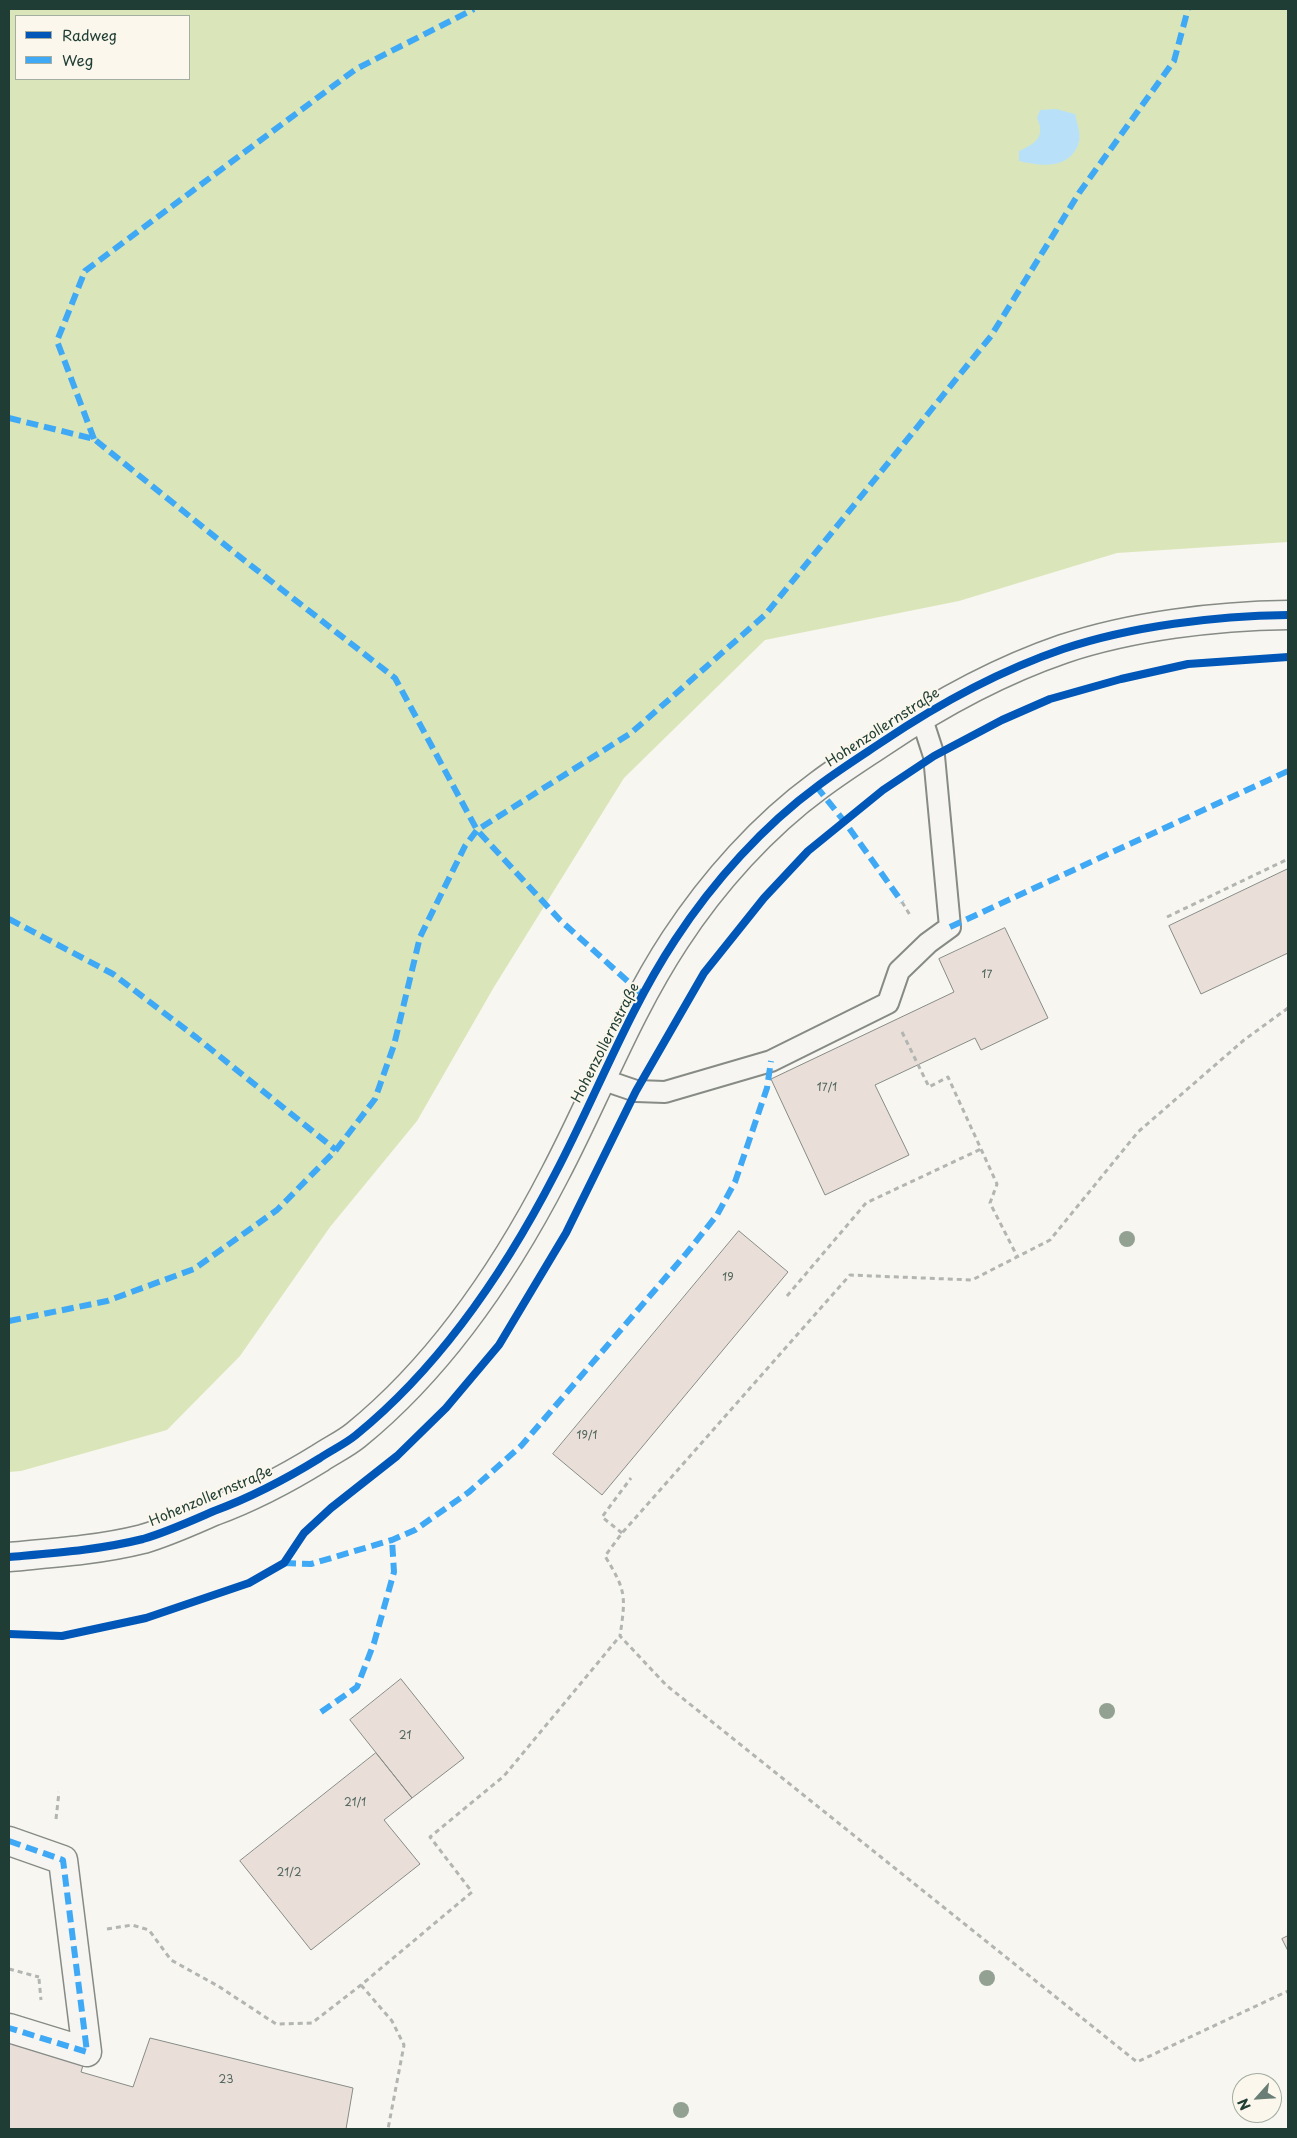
<!DOCTYPE html>
<meta charset="utf-8">
<style>
body{margin:0}
#map{position:relative;width:1297px;height:2138px;overflow:hidden;background:#f8f6f0;font-family:"Playpen Sans",sans-serif}
canvas{display:block}
.frame{position:absolute;inset:0;border:10px solid #1f3d34;pointer-events:none}
.legend{position:absolute;left:15px;top:15px;width:175px;height:65px;box-sizing:border-box;background:#fbf7ec;border:1px solid #a3ada2;margin:0;padding:6px 9px;list-style:none;font-size:15px;color:#1f3d34}
.legend li{display:flex;align-items:center;gap:10px;height:25px}
.legend b{width:25px;border:1px solid #a3ada2}
.north{position:absolute;left:1232px;top:2073px;width:50px;height:50px;box-sizing:border-box;background:#fbf7ec;border:1px solid #a3ada2;border-radius:50%;rotate:244deg;font-size:14px;font-weight:700;line-height:20px;text-align:center;color:#1f3d34}
.north::after{content:'';display:block;margin:auto;width:18px;height:22px;background:#6b7e76;clip-path:polygon(50% 0,100% 100%,50% 72%,0 100%)}
</style>
<div id="map">
<canvas width="1297" height="2138"></canvas>
<div class="frame"></div>
<ul class="legend">
<li><b style="height:6px;background:#0057b8"></b>Radweg</li>
<li><b style="height:6px;background:#3fa9f5"></b>Weg</li>
</ul>
<div class="north">N</div>
</div>
<script>
const ctx = document.querySelector('canvas').getContext('2d');
ctx.lineJoin = 'round';
function paint(path, color) { ctx.fillStyle = color; ctx.fill(path, 'evenodd'); }
function stroke(path, color, width, dash) { ctx.strokeStyle = color; ctx.lineWidth = width; ctx.lineCap = dash ? 'butt' : 'round'; ctx.setLineDash(dash || []); ctx.stroke(path); }
function label(font, color, halo, rows, align = 'center') {
  ctx.font = font + ' "Playpen Sans",sans-serif'; ctx.lineWidth = 4; ctx.setLineDash([]); ctx.textBaseline = 'middle'; ctx.strokeStyle = halo; ctx.fillStyle = color; for (const [text, x, y, turn = 0] of rows) {
    ctx.save(); ctx.translate(x, y); ctx.rotate((+turn || 0) * Math.PI / 180); ctx.textAlign = isNaN(turn) ? turn : align; if (halo) ctx.strokeText(text, 0, 0); ctx.fillText(text, 0, 0); ctx.restore();
  }
}
paint(new Path2D(`
 M9,9H1288V542L1117,553L959,601L765,640L624,778L494,987L417,1121L330,1227L240,1356L167,1430L21,1471L9,1472ZM16,16H189V79H16Z`), '#dae6ba');
paint(new Path2D(`
 M1056,109L1075,114C1077,123 1082,136 1078,145C1068,170 1040,166 1019,161V151C1035,144 1046,137 1037,118L1040,110Z`), '#b8e1f9');
const building = new Path2D(`
 M1288,869V953L1201,994L1169,926Z
 M1005,928L1048,1018L981,1050L975,1038L875,1085L909,1155L825,1195L771,1079L954,992L939,959Z
 M739,1231L788,1272L602,1495L553,1454Z
 M401,1679L464,1758L412,1798L350,1720Z
 M376,1753L412,1798L384,1820L420,1864L311,1950L240,1861Z
 M1288,1936V1951L1282,1939Z
 M9,2028L87,2052L81,2072L133,2087L150,2038L353,2088L346,2129H9Z`);
paint(building, '#e9dfd8');
stroke(building, '#868b86', 1);
const lane = new Path2D(`
 M601,1079L636,1091L665,1092L771,1061L888,1003L899,971L928,943L950,927L934,756L921,716`);
const street = new Path2D(`
 M9,1841L63,1860L87,2052L9,2028`);
const secondary = new Path2D(`
 M9,1557C54,1553 99,1550 143,1539C167,1532 191,1521 214,1511C252,1497 286,1479 320,1458C332,1450 345,1444 356,1435C442,1365 505,1271 555,1174C596,1096 627,1013 675,940C713,882 763,826 819,785C839,770 861,756 882,742C937,705 999,671 1063,649C1132,626 1215,616 1288,615`);
stroke(lane, '#868b86', 24);
stroke(street, '#868b86', 31);
stroke(secondary, '#868b86', 31);
stroke(new Path2D(`
 M902,902L910,915
 M1167,917L1288,859
 M1288,1008L1244,1040L1138,1132L1050,1240L972,1280L850,1275L622,1533L605,1556C626,1591 626,1595 620,1636L666,1685L1137,2062L1288,1991
 M902,1032L929,1087L948,1077L997,1184L990,1203L1018,1258
 M787,1296L866,1203L981,1149
 M622,1533L602,1517L631,1478
 M56,1819L59,1792
 M107,1929L132,1925L149,1930L171,1960L218,1986L276,2024L312,2023L361,1985L472,1892L430,1837L504,1776L620,1636
 M9,1969L39,1977
 M39,1979L41,2000
 M361,1985L392,2021L404,2045L388,2129`), '#b2b5b1', 3, [5, 4]);
stroke(lane, '#f6f5f1', 20);
stroke(street, '#f6f5f1', 28);
stroke(secondary, '#f6f5f1', 28);
stroke(new Path2D(`
 M9,418L94,439L235,553L395,678L477,830L560,920L643,995
 M94,439L57,341L85,271L356,69L474,9
 M816,786L844,821L902,902
 M9,919L113,974L197,1038L336,1150
 M950,927L1288,771
 M9,1321L107,1301L194,1269L277,1210L336,1150L375,1099L394,1045L420,937L465,846L477,830L631,733L765,615L991,336L1079,193L1174,61L1188,9
 M284,1563L311,1564L392,1540L415,1530L469,1492L521,1446L685,1255L717,1215L735,1182L767,1088L771,1061
 M321,1712L357,1687L374,1643L394,1572L392,1540
 M9,1841L63,1860L87,2052L9,2028`), '#3fa9f5', 6, [12, 6]);
stroke(new Path2D(`
 M9,1557C54,1553 99,1550 143,1539C167,1532 191,1521 214,1511C252,1497 286,1479 320,1458C332,1450 345,1444 356,1435C442,1365 505,1271 555,1174C596,1096 627,1013 675,940C713,882 763,826 819,785C839,770 861,756 882,742C937,705 999,671 1063,649C1132,626 1215,616 1288,615
 M9,1634L62,1636L146,1618L249,1583L284,1563L304,1533L331,1508L397,1456L446,1408L499,1345L566,1233L636,1091L704,973L764,898L808,851L883,790L934,756L1002,720L1050,699L1121,679L1188,664L1288,657`), '#0057b8', 8);
ctx.fillStyle = '#92a192';
for (const [x, y] of [
 [1127,1239],
 [1107,1711],
 [987,1978],
 [681,2110]
]) { ctx.beginPath(); ctx.arc(x, y, 8, 0, 2 * Math.PI); ctx.fill(); }
label('11px', '#52665e', null, [
 ["17",987,975],
 ["17/1",827,1088],
 ["19",728,1278],
 ["19/1",587,1436],
 ["21",405,1736],
 ["21/1",355,1803],
 ["21/2",289,1873],
 ["23",226,2080]
]);
label('14px', '#1f3d34', '#fbf7ec', [
 ["Hohenzollernstraße",883,728,-33],
 ["Hohenzollernstraße",606,1043,-63],
 ["Hohenzollernstraße",211,1497,-23]
]);
</script>
